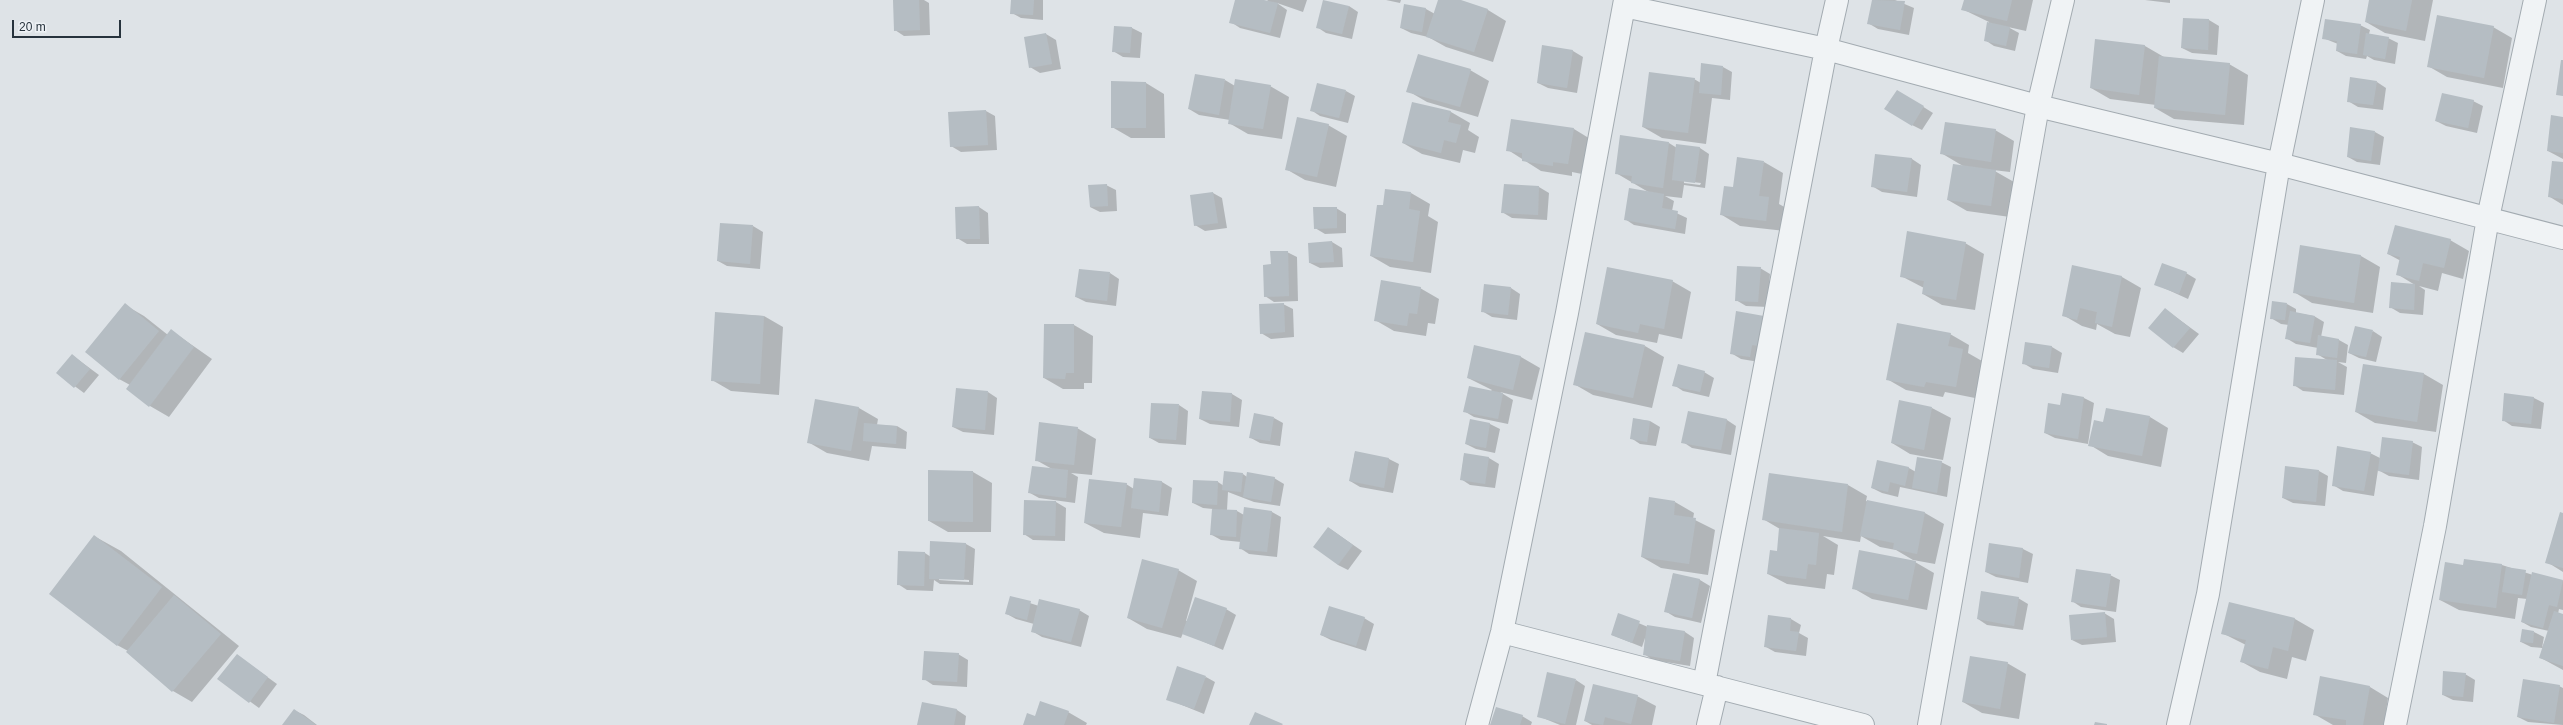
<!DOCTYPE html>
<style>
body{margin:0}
#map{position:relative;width:2563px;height:725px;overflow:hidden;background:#dee3e7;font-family:Helvetica,sans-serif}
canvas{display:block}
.scale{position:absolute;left:12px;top:20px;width:109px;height:18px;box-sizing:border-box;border:2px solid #27333d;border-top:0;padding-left:5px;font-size:12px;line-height:14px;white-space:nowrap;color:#27333d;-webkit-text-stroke:3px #edf1f5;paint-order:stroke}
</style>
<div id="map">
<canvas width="2563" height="725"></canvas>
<div class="scale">20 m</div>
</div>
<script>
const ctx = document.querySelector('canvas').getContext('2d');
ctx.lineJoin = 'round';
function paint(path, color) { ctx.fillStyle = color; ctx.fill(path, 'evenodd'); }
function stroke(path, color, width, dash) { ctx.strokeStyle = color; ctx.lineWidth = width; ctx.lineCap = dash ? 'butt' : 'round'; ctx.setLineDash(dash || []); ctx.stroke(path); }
paint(new Path2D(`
 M894,0H924L929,3L930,35L904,36L895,30Z
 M1012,0H1043V20L1021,18L1012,13Z
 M1236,0L1269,2L1267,0H1307L1303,12L1277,3L1287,10L1280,38L1240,28L1231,22Z
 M1386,0H1401L1400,3Z
 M1439,0H1458L1488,10L1506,21L1493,62L1446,47L1428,37L1411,33L1401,28L1405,5L1426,9L1435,14Z
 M1873,0H1895L1914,8L1909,35L1878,29L1868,23Z
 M1965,0H2033L2026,31L2008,27L2019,33L2015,51L1994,46L1985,40L1989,22L1962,9Z
 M2145,0H2170V3Z
 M2370,0H2433L2425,41L2385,33L2366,22Z
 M1349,6L1358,12L1352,39L1326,33L1317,27Z
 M2184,19L2209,20L2219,26L2217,55L2192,53L2182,48Z
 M2360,25L2370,30L2369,34L2388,38L2398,43L2395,64L2374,60L2367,56L2366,59L2346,56L2337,51L2338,44L2323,38Z
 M1115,27L1132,28L1142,33L1140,58L1123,57L1113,51Z
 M2493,27L2512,38L2503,88L2447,77L2428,66Z
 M1046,34L1056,40L1061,69L1040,73L1030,67L1025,38Z
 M2096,40L2145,46L2164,57L2229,64L2248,75L2244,125L2174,119L2155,108L2156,105L2110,99L2091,88Z
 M1543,47L1573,51L1583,57L1577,93L1548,88L1538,83Z
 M1723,67L1732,72L1730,100L1712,98L1706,144L1662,138L1643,127L1694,79L1701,83Z
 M1470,70L1489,81L1478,117L1427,102L1408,91Z
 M1225,80L1235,86H1270L1289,97L1282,139L1248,134L1229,123L1230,120L1199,115L1189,109Z
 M2377,82L2386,88L2383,110L2358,107L2348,101Z
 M1146,83L1164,94L1165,138H1131L1112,127Z
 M1346,91L1355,96L1348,123L1320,116L1311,110Z
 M1906,96L1933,113L1922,130L1912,125Z
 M2473,101L2483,106L2477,133L2446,126L2436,121Z
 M1413,103L1451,112L1470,123L1468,130L1479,137L1475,153L1463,150L1460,163L1422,154L1403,143Z
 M986,111L995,116L997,150L961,152L951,146Z
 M2563,118V159L2548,151Z
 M1328,125L1347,136L1336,187L1305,180L1286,169Z
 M1574,129L1592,140L1587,175L1572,172V176L1541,171L1508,150Z
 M1995,130L2014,141L2010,172L1993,170L2014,182L2010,217L1967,211L1948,200L1963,166L1941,153Z
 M2375,132L2384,137L2380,165L2357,162L2348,157Z
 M1669,143L1677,148H1700L1709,154L1705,188L1684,185L1682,198L1665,196L1674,201L1672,211L1687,218L1685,234L1634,225L1625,219L1650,193L1616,173ZM1684,181L1701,183L1700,185L1684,183Z
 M1876,155L1912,159L1921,165L1917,197L1882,192L1872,186Z
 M1764,162L1783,173L1779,204L1788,209L1785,231L1740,226L1722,215L1734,188Z
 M2563,163V205L2550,197Z
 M1106,185L1116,190L1117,211L1100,212L1090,207Z
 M1539,187L1549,193L1547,220L1512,218L1502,212Z
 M1213,193L1222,198L1227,228L1205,231L1195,225Z
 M1411,193L1430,204L1428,216L1438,222L1431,273L1390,267L1371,256L1384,207Z
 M979,207L988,213L989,244H967L957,238Z
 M1336,208L1346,214V233L1325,234L1315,228Z
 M753,226L763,232L760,269L727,266L718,261Z
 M2450,240L2469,251L2463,279L2442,273L2438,291L2419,286L2425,290L2423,315L2400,313L2390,307L2392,283L2415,285L2397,274L2401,261L2388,254Z
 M1332,242L1342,248L1343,267L1320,268L1310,263L1309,244Z
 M1965,243L1984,254L1975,310L1942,305L1923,294L1924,288L1901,276Z
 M2301,246L2361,256L2380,267L2373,313L2312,303L2294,292Z
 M1287,252L1297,257L1298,301L1274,302L1265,296L1272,265Z
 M2073,266L2122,277L2141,288L2130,337L2115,334L2097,324L2096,330L2082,326L2063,315Z
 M1760,268L1770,274L1768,307L1746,306L1736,300Z
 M1110,273L1119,279L1116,306L1086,302L1076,297Z
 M2186,273L2196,279L2188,299L2155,284Z
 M1672,281L1691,292L1682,339L1659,334L1657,343L1616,335L1597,324Z
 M1420,288L1439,299L1435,324L1428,323L1426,336L1394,331L1375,320Z
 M1511,288L1520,294L1517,320L1492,317L1482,311Z
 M1283,304L1293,309L1294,337L1271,339L1261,333Z
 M2287,304L2296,309V313L2314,316L2324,322L2321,337L2339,340L2348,345L2346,363L2338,362L2347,367L2344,395L2303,391L2294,385L2327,360L2317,354L2318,348L2296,344L2286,338L2289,325L2281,324L2271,318Z
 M125,305L144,316L168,335L172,331L212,359L169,417L150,406L130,385L119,379Z
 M2165,309L2199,334L2183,353L2173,347Z
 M1737,312L1769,351L1759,362L1741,359L1731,353Z
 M716,313L764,316L783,327L779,395L731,391L712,380Z
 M1074,325L1093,336L1092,383H1084V389H1063L1044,378Z
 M2373,331L2382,337L2376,362L2359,358L2349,353Z
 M1950,334L1969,345L1968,353L1982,361L1975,398L1945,392L1943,397L1906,390L1887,379Z
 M2026,343L2052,347L2062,353L2058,373L2033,369L2023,363Z
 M1475,346L1521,357L1540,368L1532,400L1500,392L1513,400L1508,424L1474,417L1464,411L1492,390L1468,378Z
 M1645,346L1664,357L1652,408L1593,395L1574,384Z
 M72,355L99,375L84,393L57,373Z
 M2364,365L2424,374L2443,385L2436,432L2375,423L2356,412Z
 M1704,372L1714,378L1709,397L1683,391L1674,385Z
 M988,392L997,398L994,435L963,432L953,427Z
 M1203,392L1232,394L1242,400L1239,427L1210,424L1200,419Z
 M2505,394L2534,398L2544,403L2541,429L2512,426L2503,420Z
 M2062,395L2084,398L2094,403L2088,444L2055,438L2045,433L2061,406Z
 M816,400L859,408L878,419L877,425L897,426L907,432L906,449L872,446L869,461L827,453L808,442Z
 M1179,405L1188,411L1186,445L1159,443L1150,438Z
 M1932,408L1951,418L1943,460L1910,454L1892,443Z
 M1689,412L1727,420L1736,426L1731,455L1692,448L1683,442Z
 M2150,417L2168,428L2161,467L2108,456L2090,445Z
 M1274,418L1283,423L1280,446L1260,443L1251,438Z
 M1634,419L1650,421L1660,427L1656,446L1640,444L1631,438Z
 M1471,420L1490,424L1500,429L1495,453L1476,449L1466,444Z
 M1077,428L1096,439L1092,475L1071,473L1078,477L1075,503L1039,498L1030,493L1052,469L1036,460Z
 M2412,442L2422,447L2419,480L2389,476L2378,470L2374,496L2343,491L2333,485L2370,453L2380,458Z
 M1355,452L1389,459L1399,464L1393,493L1360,487L1350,481Z
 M1464,455L1489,458L1499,464L1495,488L1470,485L1461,479Z
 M1878,461L1909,468L1916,472L1941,462L1951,467L1947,497L1900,487L1898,497L1882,493L1872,488Z
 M2319,471L2328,476L2325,506L2293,503L2283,498Z
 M973,472L992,483L991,532H948L929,521Z
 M1243,474L1247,477L1274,478L1284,484L1280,506L1254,502L1228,492L1227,510L1237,511L1244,515L1272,512L1281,517L1277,557L1249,554L1240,548L1241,542L1221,540L1212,535L1213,509L1203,508L1193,503L1194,481L1218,482L1224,486Z
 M1135,479L1162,482L1172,488L1168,516L1143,513L1140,538L1104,533L1085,523L1126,484L1134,489Z
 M1848,485L1867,496L1866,501L1925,513L1944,524L1935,564L1913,560L1896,550L1880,547L1861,536L1860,542L1823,536L1838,545L1834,575L1827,574L1825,589L1787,584L1768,574L1778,552L1780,529L1763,519Z
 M1025,501L1056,502L1066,508L1065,541L1033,540L1024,534Z
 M1675,502L1694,513L1693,519L1715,530L1708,575L1661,568L1642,557Z
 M2563,514V572L2547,562Z
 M1329,528L1362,551L1348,570L1338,565Z
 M94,536L121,551L239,646L192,702L173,691L128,651L117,645Z
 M966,544L975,549L973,585L940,584L934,580L933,591L907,590L898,584L925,553L931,557ZM939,578L969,580V582L939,580Z
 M1990,544L2023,549L2033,554L2028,583L1996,577L1986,572Z
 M2464,560L2502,565L2533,575V574L2563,581V610L2559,609L2558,614L2563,615V670L2541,658L2543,648L2531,647L2521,642L2534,632L2544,637L2542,648L2549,631L2531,627L2522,622L2527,599L2518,598L2515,619L2459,610L2440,600L2464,566Z
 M1915,562L1934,573L1927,610L1872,599L1853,588Z
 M1178,570L1197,581L1186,621L1226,609L1236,615L1223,650L1183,633L1181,638L1147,629L1128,618Z
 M1673,574L1700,580L1710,586L1701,623L1675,617L1665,611Z
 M2110,575L2120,580L2116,612L2081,607L2072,601Z
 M1011,597L1039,606L1079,610L1089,616L1081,647L1042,637L1032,631L1034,624L1016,619L1007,614Z
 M2018,598L2028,604L2023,630L1987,625L1978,619Z
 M2230,603L2295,619L2314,630L2306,661L2292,657L2287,679L2260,672L2242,662L2246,645L2222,633Z
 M2104,613L2114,619L2116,642L2082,645L2072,640Z
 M1619,615L1648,627L1685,632L1694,638L1690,666L1653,660L1644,654L1645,638L1642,647L1612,635Z
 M1769,617L1791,619L1801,625L1799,633L1808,638L1806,656L1775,652L1766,647Z
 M1364,618L1374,624L1366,651L1331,640L1321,635Z
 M958,654L968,660L967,687L933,685L924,679Z
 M237,655L277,684L259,708L219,679Z
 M2007,663L2026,674L2019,719L1982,713L1963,702Z
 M2465,674L2475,680L2473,702L2453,700L2443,695Z
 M1206,677L1215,682L1204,714L1167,699Z
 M1576,680L1585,686L1576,725H1560L1538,716Z
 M2559,686L2563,688V725L2528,722L2518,717Z
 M2370,687L2388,698L2384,725H2333L2314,714Z
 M1637,696L1656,706L1652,725H1592L1585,721Z
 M923,703L957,710L966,716L965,725H918Z
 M294,710L304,715L317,725H283Z
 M1068,712L1087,723L1086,725H1024Z
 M1522,716L1532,722L1531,725H1491Z`), '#0003');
paint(new Path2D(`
 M893,0H919L920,30L894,31Z
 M1011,0H1034L1033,15L1010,14Z
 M1235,0H1264L1278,3L1270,33L1229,23Z
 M1323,0L1349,6L1342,34L1316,28Z
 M1438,0H1461L1488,9L1474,52L1426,37Z
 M1872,0L1905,1L1900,30L1867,24Z
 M1964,0H2012L2007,21L1961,10Z
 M2369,0H2412L2406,31L2365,22Z
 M1404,4L1426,8L1422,32L1400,28Z
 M2437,15L2494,26L2484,78L2427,67Z
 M2183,18L2209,19L2208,50L2181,48Z
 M2325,19L2361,24L2357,54L2336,51L2337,41L2322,39Z
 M1987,22L2010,27L2006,46L1984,41Z
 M1114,26L1132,27L1130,53L1112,52Z
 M1046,33L1052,64L1029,68L1024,37Z
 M2366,33L2389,37L2385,59L2363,55Z
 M2095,39L2145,45L2139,95L2090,88Z
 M1542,45L1573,50L1567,88L1537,83Z
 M1418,54L1471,69L1460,107L1406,92Z
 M2159,56L2230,63L2225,115L2154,108Z
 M2561,60H2563V96L2556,95Z
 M1701,63L1723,66L1721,95L1699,93Z
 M1649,72L1695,78L1688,133L1642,127Z
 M1195,74L1225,79L1219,115L1188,109Z
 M2350,77L2377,81L2373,105L2347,102Z
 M1235,79L1271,85L1263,129L1228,124Z
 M1111,81L1146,82V128H1111Z
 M1317,83L1346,90L1339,118L1310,111Z
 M1897,90L1924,106L1912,126L1884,109Z
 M2442,93L2474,100L2468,128L2435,121Z
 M1412,102L1451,111L1448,122L1461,125L1456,143L1444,140L1441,153L1402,143Z
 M986,110L988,145L950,147L948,112Z
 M2551,115L2563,117V153L2547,151Z
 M1297,117L1329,124L1317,177L1285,170Z
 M1511,119L1574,128L1568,164L1553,162V166L1522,161V153L1506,151Z
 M1945,122L1996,129L1991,162L1940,154Z
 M2350,127L2375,131L2371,161L2347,157Z
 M1620,135L1669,142L1663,188L1631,183L1632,176L1615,174Z
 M1676,144L1700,147L1695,183L1672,180Z
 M1875,154L1912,158L1907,192L1871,187Z
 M1737,157L1764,161L1759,196L1769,197L1766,221L1720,215L1724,186L1733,187Z
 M2552,161L2563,162V199L2548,197Z
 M1953,164L1996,170L1991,206L1947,200Z
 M1107,184L1108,206L1090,207L1088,185Z
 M1504,184L1539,186L1538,215L1501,213Z
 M1629,188L1664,194L1662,208L1678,211L1675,229L1624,220Z
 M1385,189L1411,192L1409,209L1420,211L1413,262L1370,256L1377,205H1383Z
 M1213,192L1218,223L1194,226L1190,195Z
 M979,206L980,239H956L955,207Z
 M1313,207H1337V228L1314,229Z
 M720,223L753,225L750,264L717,261Z
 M2395,225L2451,239L2444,268L2423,263L2419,281L2396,275L2400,257L2387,254Z
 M1907,231L1966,242L1956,300L1922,294L1924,281L1900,277Z
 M1332,241L1334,262L1309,263L1308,243Z
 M2300,245L2361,255L2354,303L2293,293Z
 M1270,251H1288L1289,296L1264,297L1263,265L1271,264Z
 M2162,263L2187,272L2179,294L2154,285Z
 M2072,265L2122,276L2112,327L2095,323L2097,312L2080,308L2077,320L2062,316Z
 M1737,266L1761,267L1758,302L1735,301Z
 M1607,267L1673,280L1664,329L1640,324L1638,333L1596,324Z
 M1079,269L1110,272L1107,301L1075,297Z
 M1381,280L1421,287L1417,314L1409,313L1407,326L1374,321Z
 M2391,282L2415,284L2414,310L2389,308Z
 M1484,284L1511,287L1508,315L1481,312Z
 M2272,301L2287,303L2285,320L2270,319Z
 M125,303L159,331L119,380L85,352Z
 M1284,303L1285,332L1260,334L1259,304Z
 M2165,308L2190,328L2173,348L2148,328Z
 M1736,311L1764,316L1759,346L1752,345L1750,357L1730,354Z
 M2290,311L2315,316L2310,343L2285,339Z
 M715,312L764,316L760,384L711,381Z
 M1897,323L1951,333L1948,346L1963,349L1956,387L1926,382L1924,387L1886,380Z
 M1044,324H1074V373H1066L1065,379L1043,378Z
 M2355,326L2373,330L2366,357L2348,353Z
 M171,329L194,347L149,407L126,389Z
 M1585,332L1645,345L1633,398L1573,385Z
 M2318,335L2339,339L2337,358L2316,355Z
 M2025,342L2052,346L2049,368L2022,364Z
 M1474,345L1521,356L1513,390L1467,378Z
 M72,354L90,369L74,388L56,373Z
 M2295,357L2337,360L2335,390L2293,386Z
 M1678,364L1705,371L1700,392L1672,386Z
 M2363,364L2424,373L2417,422L2355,412Z
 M1469,386L1503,393L1498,419L1463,412Z
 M956,388L988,391L985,430L952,427Z
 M1202,391L1232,393L1230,422L1199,419Z
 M2062,393L2084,397L2078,439L2044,433L2048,403L2060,405Z
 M2504,393L2534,397L2531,424L2502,421Z
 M815,399L859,407L851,451L807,443Z
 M1899,400L1932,407L1924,450L1891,443Z
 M1151,403L1179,404L1176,440L1149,438Z
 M2106,408L2150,416L2142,456L2088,446L2094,420L2103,422Z
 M1688,411L1727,419L1721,450L1681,443Z
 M1254,413L1274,417L1270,441L1249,438Z
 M1633,418L1650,421L1647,442L1630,439Z
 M1470,419L1490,423L1486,448L1465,444Z
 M1039,422L1078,427L1074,465L1035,461Z
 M864,423L897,426L896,444L863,441Z
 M2382,437L2413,441L2409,475L2378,471Z
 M2337,446L2371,452L2364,491L2332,486Z
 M1355,451L1389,458L1384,488L1349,481Z
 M1464,453L1489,457L1485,484L1460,480Z
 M1917,457L1942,461L1937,493L1912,488Z
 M1877,460L1909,467L1905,486L1890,482L1888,492L1871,488Z
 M1032,466L1068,470L1066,498L1028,493Z
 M2285,466L2319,470L2316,502L2282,498Z
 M928,470L973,471V522L928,521Z
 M1224,471L1243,473L1241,492L1222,490Z
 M1247,472L1275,477L1271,502L1243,497Z
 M1769,473L1848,484L1842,532L1762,520Z
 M1134,478L1162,481L1159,512L1131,508Z
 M1089,479L1127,483L1121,527L1084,523Z
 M1193,480L1218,481L1217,505L1192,503Z
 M1649,497L1675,501L1674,515L1696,518L1689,564L1641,557Z
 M1024,500L1056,501L1055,536L1023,535Z
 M1867,500L1925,512L1917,554L1893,549L1894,543L1860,536Z
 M1244,507L1272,511L1267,552L1239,549Z
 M1212,509L1237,510L1236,537L1210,535Z
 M2560,512L2563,513V568L2545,563Z
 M1328,527L1353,545L1338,565L1313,547Z
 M1779,528L1819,533L1816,565L1808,564L1806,579L1767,574L1770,550L1777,551Z
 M94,535L162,587L117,646L49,594Z
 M930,541L966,543L964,580L929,579Z
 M1989,543L2023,548L2019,578L1985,572Z
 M1859,550L1916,561L1908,600L1852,589Z
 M898,551L925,552L924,586L897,585Z
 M1142,559L1179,569L1162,628L1127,618Z
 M2464,559L2502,564L2496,608L2439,600L2445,562L2463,565Z
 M2506,567L2526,570L2522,595L2502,592Z
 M2076,569L2111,574L2106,607L2071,602Z
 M2532,572L2563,580L2557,607L2549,605L2543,628L2521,622Z
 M1673,573L1700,579L1692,618L1664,612Z
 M1981,591L2019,597L2014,626L1977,619Z
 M174,595L221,634L172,692L126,652Z
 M1010,596L1031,601L1027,620L1005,614Z
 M1195,597L1227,608L1214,646L1182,634Z
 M1039,599L1080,609L1071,642L1031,632Z
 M2229,602L2295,618L2288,651L2273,647L2268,669L2240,662L2246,640L2221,634Z
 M1329,606L1365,617L1356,646L1320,635Z
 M2554,611L2563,614V666L2539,658Z
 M2105,612L2107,637L2071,640L2069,615Z
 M1618,613L1640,621L1632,643L1611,635Z
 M1768,615L1791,618L1790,631L1799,632L1796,651L1764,647Z
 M1647,625L1685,631L1680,661L1643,655Z
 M2522,629L2534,631L2533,643L2520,642Z
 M924,651L959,653L957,682L922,680Z
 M237,654L268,677L249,703L217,679Z
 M1970,656L2008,662L2000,709L1962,702Z
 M1177,666L1206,676L1194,709L1166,700Z
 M2443,671L2466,673L2463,697L2442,695Z
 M1547,672L1576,679L1565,724L1537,717Z
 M2320,676L2370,686L2363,725H2346V720L2313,715Z
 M2523,679L2560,685L2554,723L2517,717Z
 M1593,684L1638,695L1631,724L1605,717L1603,725L1584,721Z
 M1040,701L1069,711L1064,725H1023L1027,713L1035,716Z
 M922,702L957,709L954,725H917Z
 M1496,707L1523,715L1520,725H1490Z
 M294,709L316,725H282Z
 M1255,712L1283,724L1282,725H1249Z
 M2095,722L2107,724V725H2094Z`), '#b5bdc3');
const minor = new Path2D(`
 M1624,6L1826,49L2038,106L2279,164L2563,238
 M1502,632L1863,725
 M1704,684L1826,49L1837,0
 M1477,725L1502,632L1567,313L1625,0
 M1708,725L1717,687
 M1929,725L2038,106L2063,0
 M2178,725L2208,594L2279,164L2313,0
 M2395,725L2435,526L2488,218L2535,0`);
stroke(minor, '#a3abb1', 24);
stroke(minor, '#f0f3f5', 22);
</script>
